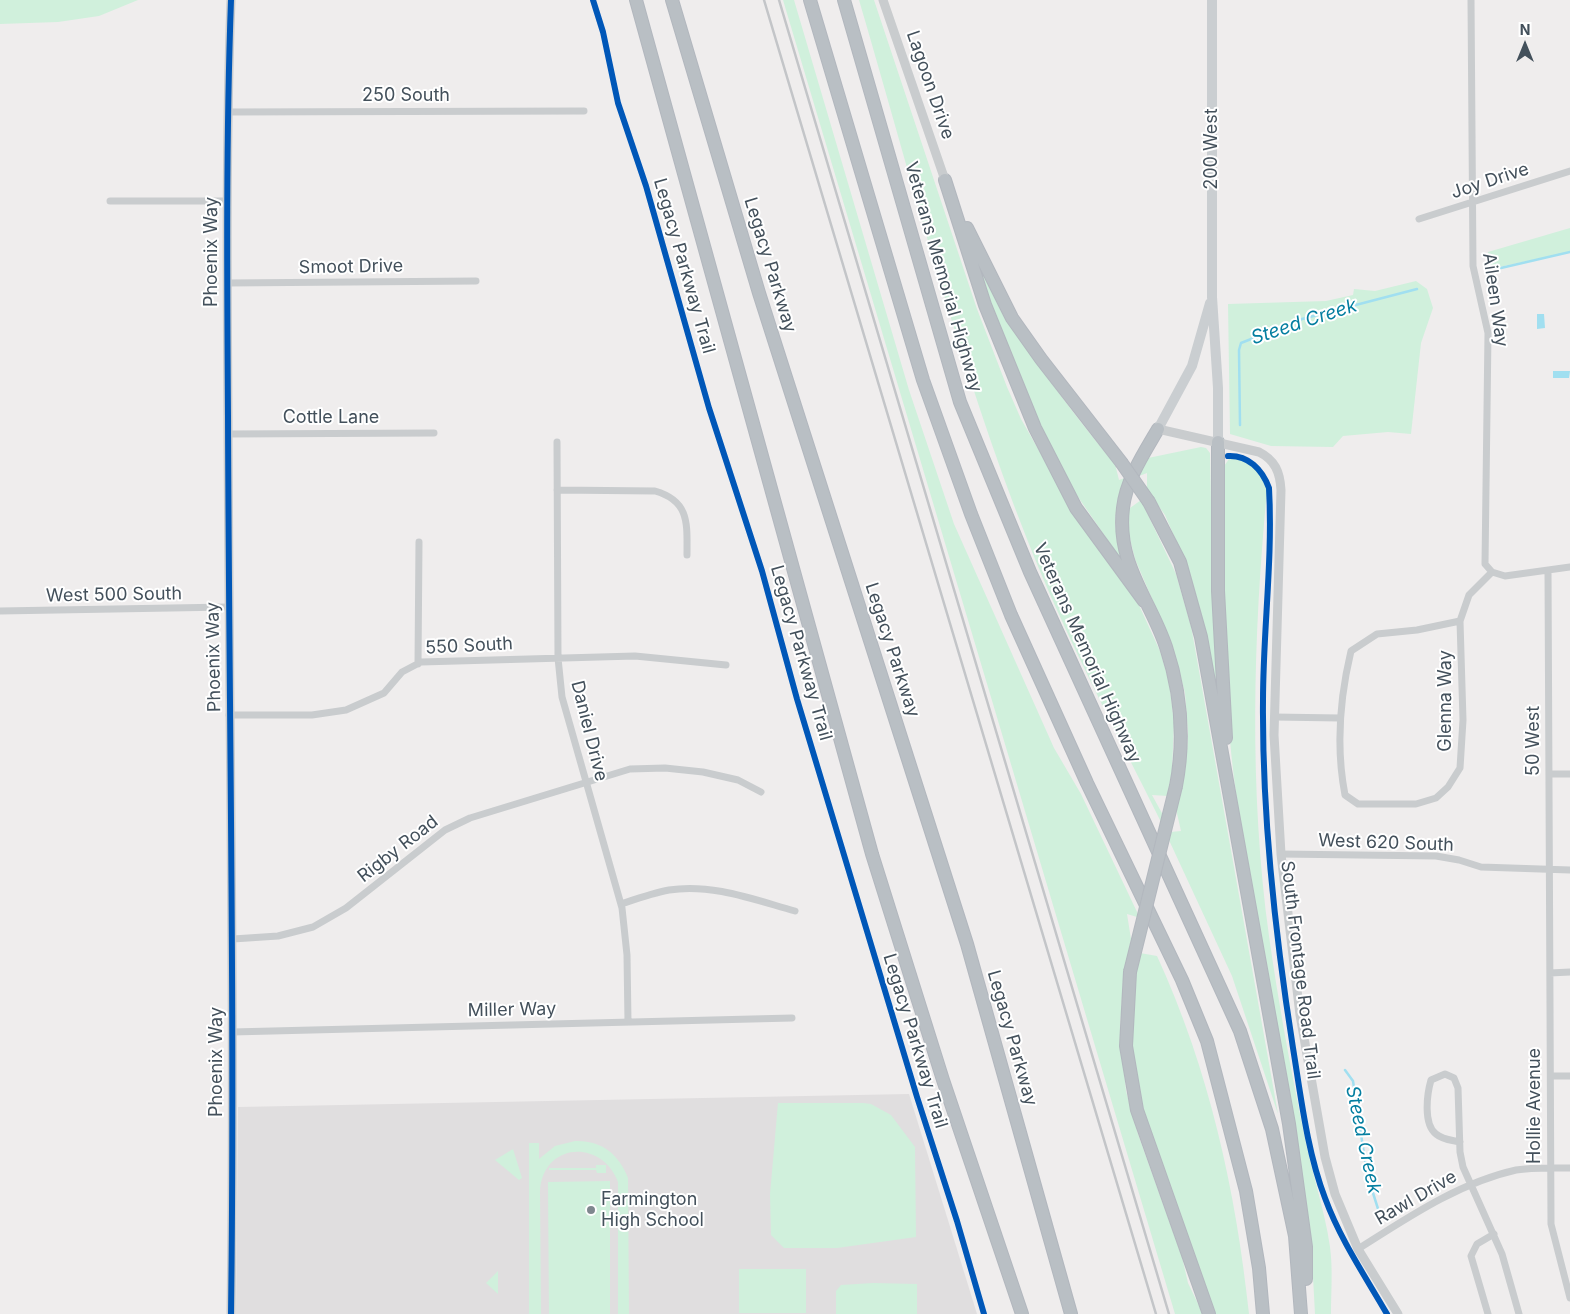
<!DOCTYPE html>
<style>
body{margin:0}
#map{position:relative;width:1570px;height:1314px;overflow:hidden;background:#efeded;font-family:Inter,sans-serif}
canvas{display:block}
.north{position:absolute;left:1500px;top:20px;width:50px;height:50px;-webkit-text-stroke:4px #fff;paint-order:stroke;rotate:0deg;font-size:14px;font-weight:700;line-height:20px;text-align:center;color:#43505b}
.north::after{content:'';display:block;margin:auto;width:18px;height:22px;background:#43505b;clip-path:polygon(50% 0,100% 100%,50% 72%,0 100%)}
</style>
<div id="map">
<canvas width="1570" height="1314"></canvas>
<div class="north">N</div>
</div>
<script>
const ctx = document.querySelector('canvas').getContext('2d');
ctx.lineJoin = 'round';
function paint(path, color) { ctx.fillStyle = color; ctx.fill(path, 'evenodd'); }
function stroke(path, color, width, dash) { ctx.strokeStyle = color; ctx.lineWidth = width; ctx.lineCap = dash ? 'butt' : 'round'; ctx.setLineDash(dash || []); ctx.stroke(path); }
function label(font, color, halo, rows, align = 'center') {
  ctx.font = font + ' Inter,sans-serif'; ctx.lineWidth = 4; ctx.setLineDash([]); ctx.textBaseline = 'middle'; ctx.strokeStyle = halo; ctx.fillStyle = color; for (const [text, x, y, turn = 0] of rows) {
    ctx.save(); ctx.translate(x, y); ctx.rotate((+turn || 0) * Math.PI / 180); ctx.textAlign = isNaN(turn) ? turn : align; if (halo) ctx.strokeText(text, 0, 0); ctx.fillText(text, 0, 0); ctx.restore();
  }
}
paint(new Path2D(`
 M909,1094L977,1314H236L238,1107Z`), '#e0dedf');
paint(new Path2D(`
 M0,0H138L99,16L58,22L0,24Z
 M783,0H794L909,390L954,524L1054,748L1081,794L1138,914L1137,917L1127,914L1131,939L1123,981L1120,1029L1126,1091L1138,1134L1182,1257L1188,1283L1203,1314H1175Z
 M859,0H874L977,309L1007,387L1021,419L1062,491L1138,603L1160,651L1169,681L1174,723L1172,771L1168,796L1152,795L1163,815L1161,822C1115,729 1065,636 1027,539C958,364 912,180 859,0Z
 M1570,228V252L1490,269L1488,252Z
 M970,248C1009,328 1059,397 1115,464L1119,480L1125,478C1113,506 1113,531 1122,561L1063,475L1025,399Z
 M1416,281L1427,289L1433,308L1421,343L1411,434L1388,432L1343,436L1333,447L1271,446L1230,434L1228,304L1326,301L1353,295L1354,289L1375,291Z
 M1201,447L1206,448L1210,453L1213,604L1218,701L1198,602L1189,571L1165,515L1147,490V473L1139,476L1148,458Z
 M1234,457C1251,461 1262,474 1267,490C1253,638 1249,789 1269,936C1278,1000 1290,1065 1303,1129C1310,1167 1325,1210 1330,1247C1333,1269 1331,1292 1331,1314H1315C1309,1147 1266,984 1240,819C1221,704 1223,586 1222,469L1229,459Z
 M1141,500L1176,574L1191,626L1278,1114L1232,976L1168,838L1170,832L1181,831L1176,809L1187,753L1188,733L1185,693L1173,648L1135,559L1126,523V511Z
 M1140,953L1157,956C1209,1069 1236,1191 1249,1314H1214L1146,1126L1131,1049L1133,993Z
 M778,1103H863L871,1104L891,1115L915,1147L916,1237L837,1248H784L771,1235L770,1194Z
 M575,1141C601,1140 619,1154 628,1178L629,1314H618V1182C602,1139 544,1142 540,1190L541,1314H529V1143H539V1159L555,1146Z
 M513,1149L522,1178L519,1180L495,1160Z
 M596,1165H606V1173H597L596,1170H549V1168H596Z
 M610,1181V1314H549L548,1182Z
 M739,1269H806V1313H739Z
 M498,1271V1294L486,1283Z
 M873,1283L917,1284V1314H836V1291L841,1285Z`), '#d0f0dc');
paint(new Path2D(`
 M1537,314H1544L1545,328L1537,329Z
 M1553,371H1570L1569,378H1553Z`), '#a1dff0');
stroke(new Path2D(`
 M1488,271L1570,252
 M1240,425L1239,350L1241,343L1302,319L1417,289
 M1345,1070L1353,1081L1367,1174L1379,1212`), '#a1dff0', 2.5);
const motorway = new Path2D(`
 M636,0L872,854L943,1080L1022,1314
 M672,0L759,293L967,944L1071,1314
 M810,0L923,380L971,514L1011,615L1087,783L1182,980L1207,1041L1246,1191L1259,1268L1263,1314
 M844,0L960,402L1030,572L1240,1031L1272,1129L1295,1236L1301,1314
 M945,180L985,305L1035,428L1076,508L1144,601
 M967,228L1012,318L1041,359L1121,462
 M1158,429C1144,453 1126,480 1123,508C1116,564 1150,599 1166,647C1181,692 1185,739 1176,786
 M1218,442V591L1226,738
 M1149,502L1180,562L1201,637L1289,1124L1306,1247V1279
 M1130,972L1126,1046L1137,1110L1209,1314`);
stroke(motorway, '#b2b7be', 14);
stroke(new Path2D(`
 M1471,0L1473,266L1488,333L1485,564L1492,572L1505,576L1570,567
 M228,112L584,111
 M110,201H227
 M1419,219L1570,171
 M227,283L476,281
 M228,434L434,433
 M557,442L558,658L562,697L622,908L627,955L628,1022
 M557,490L655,491C690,501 687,524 687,555
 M1548,570L1551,1224L1570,1298
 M0,611L228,607
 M1460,621L1417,630L1377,634L1351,651C1340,697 1336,748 1345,795L1358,804H1416L1436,798L1448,787L1460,768L1463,720L1460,621L1469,595L1492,572
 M418,664L419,542
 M229,715H312L346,710L384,693L402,672L421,662L635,656L726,665
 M1274,717L1340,718
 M1549,774H1570
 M1281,854L1436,856L1459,860L1481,867L1570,870
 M621,904C636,899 653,893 669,890C711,883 755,900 795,911
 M233,939L278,936L313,927L346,908L445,830L470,818L630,769L665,768L703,772L738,780L761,792
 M1550,973L1570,972
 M232,1032L792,1018
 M1551,1076H1570
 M1460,1142C1452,1140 1443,1140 1436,1134C1423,1124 1427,1094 1431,1080L1445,1074L1454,1078L1458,1088L1460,1152L1463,1167L1502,1254L1519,1314
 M1358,1249C1407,1218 1458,1183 1516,1170C1533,1167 1553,1168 1570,1168
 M1488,1314L1471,1256L1477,1244L1494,1234`), '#c9ccce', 7);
stroke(new Path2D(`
 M883,0L945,180
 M1158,429L1259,452C1275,460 1280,472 1281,490L1274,735L1281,854L1300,1015L1325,1157L1335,1194L1358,1249L1398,1314
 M231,1314C235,1015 229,715 228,416C227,277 226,139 231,0`), '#c9ccce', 9);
stroke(new Path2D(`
 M1212,0V297L1218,388V442
 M1158,429L1192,366L1210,303`), '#caced1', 10);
stroke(motorway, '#b9bfc4', 12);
stroke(new Path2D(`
 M764,0L1156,1314
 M779,0L1169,1314`), '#c3c5c8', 2.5);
const motorwayBridge = new Path2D(`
 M1121,462L1149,502
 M1130,972L1176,786`);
stroke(motorwayBridge, '#b2b7be', 14, []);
stroke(motorwayBridge, '#b9bfc4', 12);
stroke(new Path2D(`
 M593,0L603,32L618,103L646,186L709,408L762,571L797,699L917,1097L957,1221L984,1314
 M1228,456C1248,455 1262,469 1269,488C1273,559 1263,630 1263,701C1262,817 1275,934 1293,1048C1301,1097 1307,1151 1325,1198C1340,1239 1365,1276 1387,1314
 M231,1314C235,1015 229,715 228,416C227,277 226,139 231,0`), '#0057b8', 6);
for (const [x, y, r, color] of [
 [591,1210,5,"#7f878e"]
]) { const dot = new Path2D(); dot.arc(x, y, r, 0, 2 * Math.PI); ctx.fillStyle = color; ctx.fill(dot); stroke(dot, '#fff', 2); }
label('18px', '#43505b', '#fff', [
 ["Lagoon Drive",930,85,71],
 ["250 South",406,96],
 ["200 West",1212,149,-90],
 ["Joy Drive",1490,181,-18],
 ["Phoenix Way",212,252,-90],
 ["Legacy Parkway",770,265,73],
 ["Legacy Parkway Trail",684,266,74],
 ["Smoot Drive",351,267,-1],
 ["Veterans Memorial Highway",943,277,74],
 ["Aileen Way",1495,300,82],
 ["Cottle Lane",331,418],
 ["West 500 South",114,595,-1],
 ["550 South",469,646,-3],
 ["Legacy Parkway",892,650,72],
 ["Legacy Parkway Trail",801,653,74],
 ["Veterans Memorial Highway",1087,653,66],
 ["Phoenix Way",214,657,-91],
 ["Glenna Way",1446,701,-90],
 ["Daniel Drive",589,731,76],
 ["50 West",1534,741,-90],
 ["West 620 South",1386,843,2],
 ["Rigby Road",398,849,-38],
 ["South Frontage Road Trail",1300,970,83],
 ["Miller Way",512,1010,-1],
 ["Legacy Parkway",1012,1038,74],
 ["Legacy Parkway Trail",915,1041,73],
 ["Phoenix Way",217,1062,-90],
 ["Hollie Avenue",1535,1106,-90],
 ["Rawl Drive",1416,1198,-30]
]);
label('18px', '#43505b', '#fff', [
 ["Farmington",601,1200],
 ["High School",601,1221]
], 'left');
label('italic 19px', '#037ea0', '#fff', [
 ["Steed Creek",1304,322,-18],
 ["Steed Creek",1363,1140,78]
]);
</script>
